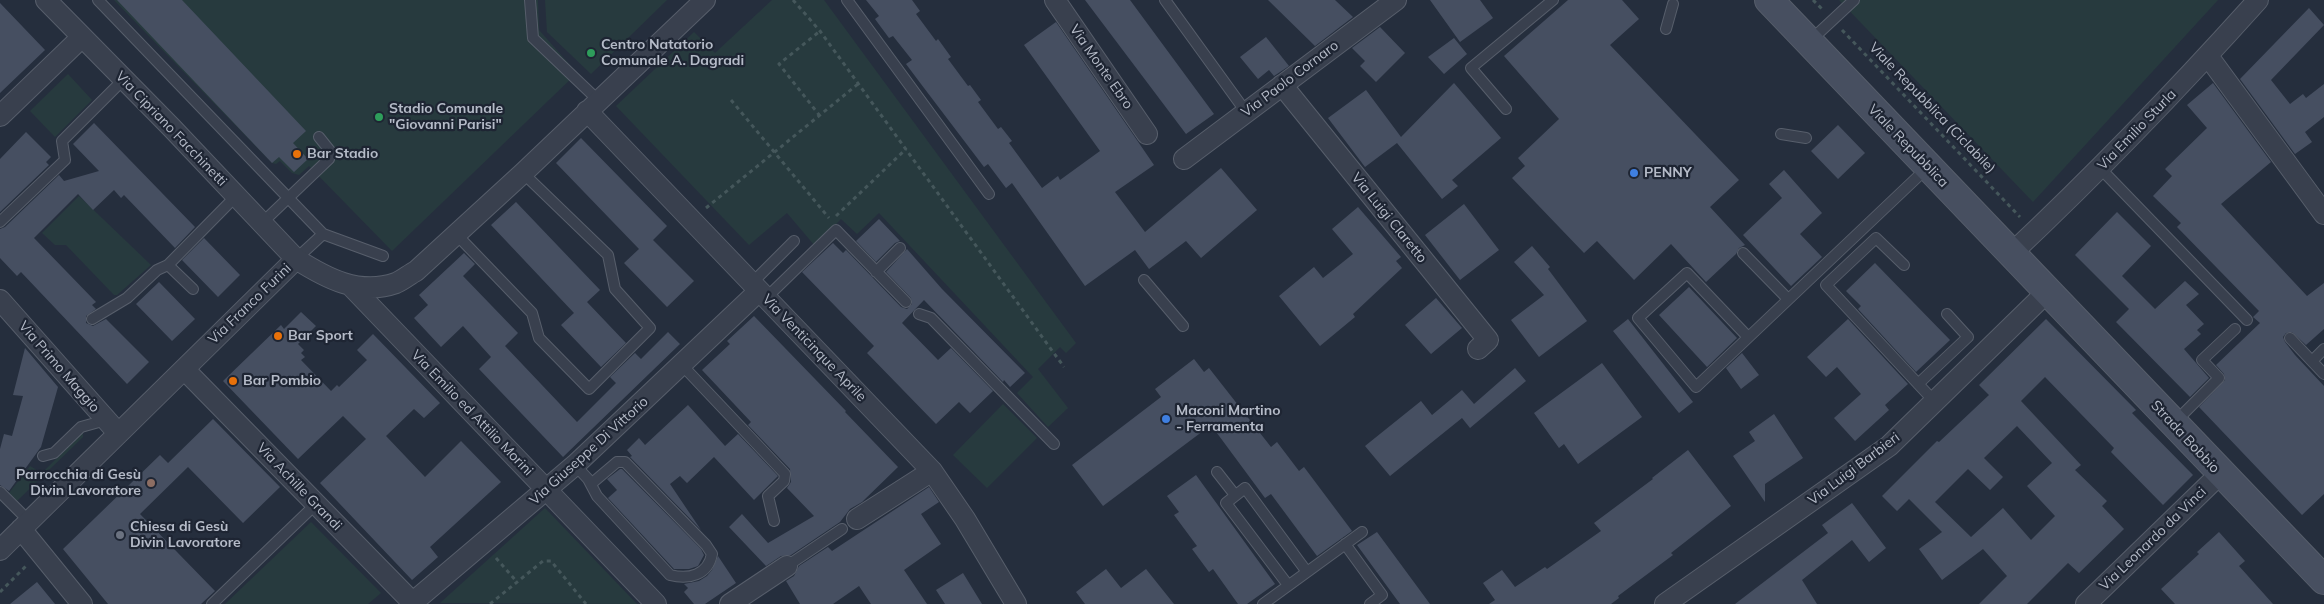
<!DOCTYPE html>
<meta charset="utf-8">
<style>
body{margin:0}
canvas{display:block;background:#252e3d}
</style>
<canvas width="2324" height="604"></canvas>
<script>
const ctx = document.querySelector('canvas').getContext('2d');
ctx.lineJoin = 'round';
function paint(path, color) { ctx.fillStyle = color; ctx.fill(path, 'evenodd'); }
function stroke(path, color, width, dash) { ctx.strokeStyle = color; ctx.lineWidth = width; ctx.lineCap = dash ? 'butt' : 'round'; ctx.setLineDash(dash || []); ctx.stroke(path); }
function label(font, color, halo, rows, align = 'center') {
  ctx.font = font + ' Mulish,sans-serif'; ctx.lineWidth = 4.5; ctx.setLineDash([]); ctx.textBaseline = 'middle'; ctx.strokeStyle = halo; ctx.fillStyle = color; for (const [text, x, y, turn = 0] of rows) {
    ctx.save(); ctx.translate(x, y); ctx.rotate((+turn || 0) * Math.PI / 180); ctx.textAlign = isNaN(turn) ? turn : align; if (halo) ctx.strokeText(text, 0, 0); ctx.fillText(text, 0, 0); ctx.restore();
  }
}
paint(new Path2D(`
 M114,0H538L539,30L577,73L392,251L309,166L299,175L292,173L280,161L276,164L272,163Z
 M545,0H667L591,74L547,32Z
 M772,0H824L1076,343L1066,353L1060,347L1038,369L1068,408L1048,427L1017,393L1033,377L879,213L857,234L841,219L815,246L787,213L749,245L616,106L694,32L715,53Z
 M1839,0H2218L2033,202Z
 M68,74L92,100L55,137L30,111Z
 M79,196L151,265L117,295H114L66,245H55L42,233Z
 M1003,404L1037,438L987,488L953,455Z
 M83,432V437L17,501L9,493L30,466L42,473Z
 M545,508L637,604L440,603Z
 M311,522L381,593L368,604H225Z`), '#273a3e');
paint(new Path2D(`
 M117,0H182L306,131L293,143L308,159L294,172L279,157L272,163Z
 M866,0H912L920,11L916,14L936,41L938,39L951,57L948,59L968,86L970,85L981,100L978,102L998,129L1001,127L1012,141L1009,143L1042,188L1058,176L1060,180L1100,151L1024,45L1056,22L1154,165L1115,192L1145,232L1221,168L1257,210L1201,258L1186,241L1149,269L1135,250L1085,286L1012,183L1006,188L988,164L984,167L921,84L906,64L912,60L893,36L889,38L875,19L879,16Z
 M1085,0H1130L1214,114L1186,134Z
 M1268,0H1335L1353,17L1315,46Z
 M1430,0H1480L1493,18L1460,42Z
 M1568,0H1622L1639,19L1610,45L1739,180L1710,207L1745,245L1739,248L1736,254L1706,282L1671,244L1634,280L1597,241L1584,253L1512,178L1525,166L1518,158L1559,119L1504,56Z
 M0,3L45,50L0,93Z
 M2309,8L2324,25L2271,80L2290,104L2303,94L2306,98L2324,84V117L2305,132L2312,142L2295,154L2240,79Z
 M1380,27L1405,53L1376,82L1360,66L1365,61L1352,48Z
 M1266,37L1289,66L1274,76L1269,70L1258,79L1240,57Z
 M1454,38L1467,54L1444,74L1428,57Z
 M1454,83L1501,138L1452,180L1458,186L1442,199L1397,143L1365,167L1328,118L1366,90L1401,137Z
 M2213,83L2271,162L2221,204L2307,296L2324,283V329L2306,345L2292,332L2286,333L2283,337L2285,342L2295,355L2324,386V494L2302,515L2199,407L2225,380L2224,374L2216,365L2260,323L2253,317L2259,311L2177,227L2181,223L2153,196L2172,176L2165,169L2207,128L2187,105Z
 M94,123L195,227L175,248L124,195L121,198L114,190L93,210L78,194L34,238L96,302L92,305L96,309L86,316V323L93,326L106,319L149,362L127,384L21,272L17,276L0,258V229L5,227L59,175L64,181L99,171L73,144Z
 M1838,125L1865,153L1838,179L1811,151Z
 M26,132L51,157L46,162L49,165L0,212V159Z
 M581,138L667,226L653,240L694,281L667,307L624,263L639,249L556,163Z
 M1784,170L1822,213L1800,234L1822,257L1791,286L1743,235L1782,198L1769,184Z
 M516,202L600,290L587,302L626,343L601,367L561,325L574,313L491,225Z
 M1464,204L1499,250L1460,280L1425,235Z
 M1358,207L1401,257L1396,261L1402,268L1353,314L1355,317L1320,346L1279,296L1314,267L1323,278L1353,254L1332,229Z
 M2117,212L2151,246L2122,276L2155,309L2185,281L2199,294L2186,305L2204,324L2197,330L2201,334L2184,349L2209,378L2190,397L2116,322L2129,309L2075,255Z
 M879,219L900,241L895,243L876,262L856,241Z
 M204,238L240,275L218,297L182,260Z
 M833,243L843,253L846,250L901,307L907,309L912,304L911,298L886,272L907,249L942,289L1025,373L1010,387L1004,380L1003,382L924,300L902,323L938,360L951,348L993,391L970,413L959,402L936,424L867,353L874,346L802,272Z
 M1532,246L1550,267L1548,269L1587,321L1539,357L1511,320L1544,295L1514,262Z
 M464,253L475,264L463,276L518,333L505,346L577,422L616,383L610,377L635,353L641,359L668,332L680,344L563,457L479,369L491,357L463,326L441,347L414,318L428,305L419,295Z
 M1875,263L1950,340L1916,372L1858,309L1861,306L1846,291Z
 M159,282L195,319L172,341L136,304Z
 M1689,287L1737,338L1707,367L1659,315Z
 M1436,298L1462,328L1431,354L1405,325Z
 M301,312L316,326L298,344L304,350L301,353L305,357L301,360L331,391L337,385L339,387L367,360L357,350L373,334L440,403L424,418L414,409L386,436L425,477L461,441L501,482L430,547L438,557L412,580L320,483L366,439L343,416L298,459L223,381L281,325L284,329Z
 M754,316L846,411L845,412L898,467L862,502L850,509L840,522L791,555L781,556L766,566L729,527L742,514L768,543L814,516L787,488L791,482L790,469L748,425L751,422L702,370L730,344L727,341Z
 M1628,319L1693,402L1679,413L1613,331Z
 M1848,319L1908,384L1885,405L1889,410L1855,441L1834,418L1861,394L1837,367L1826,377L1807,357Z
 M2046,319L2136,410L2132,413L2193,475L2163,505L2111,452L2114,448L2045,377L2021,401L2081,465L2075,470L2107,501L2102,506L2124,529L2079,573L2068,563L2027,604H1979L2007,576L1983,549L1942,580L1919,549L1942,532L1909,499L1897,511L1882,496L1937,441L1939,442L1989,395L1979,385ZM2017,426L2052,463L2027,486L2055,516L2031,540L2003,508L1971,537L1935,502L1968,469L1990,490L2003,477L1984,458Z
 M25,348L58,387L41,447L9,491L0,485V449L4,434L12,436L23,396L13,395Z
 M1742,353L1759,375L1741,389L1726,368Z
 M1194,359L1204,372L1209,368L1271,447L1277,442L1299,471L1304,467L1352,531L1317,556L1271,494L1265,498L1211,425L1103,506L1072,465L1161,397L1155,389Z
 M1602,363L1642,417L1578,464L1564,444L1559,448L1534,413Z
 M1515,368L1526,381L1470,428L1462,418L1390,476L1365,446L1421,401L1432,415L1462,390L1474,404Z
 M688,405L725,446L738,434L778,476L754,500L714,457L687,483L680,476L670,484L701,530L630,457L632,456L627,450L639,438L645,445Z
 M1774,414L1803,458L1765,484V502L1733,456L1755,441L1749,432Z
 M213,419L280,487L243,523L188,467L140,514L215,591L201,604H108L63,549L160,455L168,463Z
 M1688,450L1731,506L1671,553L1673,555L1618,596L1619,598L1611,604H1489L1495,600L1483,583L1502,570L1515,587L1545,567L1547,569L1601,531L1594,523L1653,479L1652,478Z
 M620,469H622L701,549L704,555L698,566L689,569H674L608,498L617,490L607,479Z
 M1196,475L1275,584L1247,604H1238L1213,569L1209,572L1192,549L1197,546L1174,515L1179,512L1167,496Z
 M929,487L939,502L921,514L941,544L904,570L927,604H871L859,586L833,604H800L786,581L794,576L799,566L828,547L832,551Z
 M1852,503L1886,548L1869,562L1852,540L1802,580L1817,604H1735L1828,533L1822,525Z
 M1377,532L1430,604H1400L1357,545Z
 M2219,532L2245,561L2239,566L2273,604H2175L2161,589L2199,554L2197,552Z
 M718,556L736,583L705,604H694L684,592L688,588L684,584L699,581L707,576L712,570Z
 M1106,569L1121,588L1146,569L1174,604H1085L1076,592Z
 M963,573L982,604H945L936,590Z
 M37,582L55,604H10Z`), '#464f61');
const lane = new Path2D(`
 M98,0L323,234L383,256
 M530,0L533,38L599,101
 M847,0L989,194
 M1165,0L1246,112
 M1666,29L1673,4
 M1810,41L1854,0
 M1506,109L1471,68L1553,0
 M1781,134L1806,138
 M2100,168L2247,320
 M0,222L65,160L62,141L124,79
 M262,223L329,159L331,152L319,137
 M456,234L532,313L539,338L589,389L650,328L615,289L608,255L523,173
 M1743,253L1788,299
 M296,259L323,234
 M168,265L193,289
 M1904,265L1876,238L1826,285L1934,401
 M876,272L900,248
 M1144,280L1183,326
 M752,283L794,241
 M766,298L836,230L906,302
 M919,314L931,318L1054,444
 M92,319L127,298L157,270L168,265L236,196
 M1748,337L1687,273L1638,318L1696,387L1927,168
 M2290,338L2324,374
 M2312,361L2324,349
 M682,365L785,474L784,481L768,496L774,521
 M1918,384L1968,337L1947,314
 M2174,423L2219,378L2202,360L2235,329
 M43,456L54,453L81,427L106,420
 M575,465L588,479L597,496L670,575C689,580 708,575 712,554L706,545L625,462H617L591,484
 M1217,472L1235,495
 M0,492L29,521
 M1345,544L1382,595L1370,604
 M787,566L842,529
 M1288,585L1226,503L1245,488L1307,572
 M212,604L316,504
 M1263,604L1362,532`);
const street = new Path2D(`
 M46,0L171,127L296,259
 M1055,0L1147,134
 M2208,56L2324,214
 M1282,85L1488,340L1478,349
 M587,111L932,471L965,519L1016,604
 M0,116L82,37
 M1184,159L1396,0
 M2011,254C2097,173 2179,88 2258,0
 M351,286L656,604
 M0,300L118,433
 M184,369L414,604
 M857,519L932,471
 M21,529L82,604
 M0,550L296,259C326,278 359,296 396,283C403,280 410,274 416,271L523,173L705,0
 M411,604L575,465L759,291
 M730,604L787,566
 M1665,604L1889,446L2047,292
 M2086,604L2220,474`);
const secondary = new Path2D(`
 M1769,0L2324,580`);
stroke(lane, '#575e6b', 12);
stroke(street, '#575e6b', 22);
stroke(secondary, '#575e6b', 30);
stroke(new Path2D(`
 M793,0L820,31L1064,367
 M1813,0L1822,9
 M1842,30L2020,217
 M731,100L829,218
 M820,116L779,64L820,31
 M706,208L858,84
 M836,216L906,149
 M496,558L517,582
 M0,592L26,566
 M490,604L543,561H551L586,604`), '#45575b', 3, [4, 4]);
stroke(lane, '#39404e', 10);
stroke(street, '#39404e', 20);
stroke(secondary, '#474f60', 28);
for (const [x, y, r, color] of [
 [591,53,5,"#2e9e5b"],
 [379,117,5,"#2e9e5b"],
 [297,154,5,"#e8710a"],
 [1634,173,5,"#3f7fe0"],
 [278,336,5,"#e8710a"],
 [233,381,5,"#e8710a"],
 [1166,419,5,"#3f7fe0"],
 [151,483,5,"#8d6e63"],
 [120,535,5,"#6b7280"]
]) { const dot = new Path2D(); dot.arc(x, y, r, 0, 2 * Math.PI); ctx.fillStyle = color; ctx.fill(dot); stroke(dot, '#1e2533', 2); }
label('bold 14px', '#b5bbc8', '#1e2533', [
 ["Centro Natatorio",601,45],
 ["Comunale A. Dagradi",601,61],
 ["Stadio Comunale",389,109],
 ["\"Giovanni Parisi\"",389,125],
 ["Bar Stadio",307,154],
 ["PENNY",1644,173],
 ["Bar Sport",288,336],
 ["Bar Pombio",243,381],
 ["Maconi Martino",1176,411],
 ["- Ferramenta",1176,427],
 ["Parrocchia di Gesù",141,475,"right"],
 ["Divin Lavoratore",141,491,"right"],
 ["Chiesa di Gesù",130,527],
 ["Divin Lavoratore",130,543]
], 'left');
label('14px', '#b5bbc8', '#1e2533', [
 ["Via Monte Ebro",1101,67,55],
 ["Via Paolo Cornaro",1290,79,-37],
 ["Viale Repubblica (Ciclabile)",1932,108,46],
 ["Via Cipriano Facchinetti",171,129,46],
 ["Via Emilio Sturla",2137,130,-46],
 ["Viale Repubblica",1908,146,46],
 ["Via Luigi Claretto",1389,218,51],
 ["Via Franco Furini",250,304,-44],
 ["Via Venticinque Aprile",814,348,46],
 ["Via Primo Maggio",59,367,49],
 ["Via Emilio ed Attilio Morini",472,413,46],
 ["Strada Bobbio",2185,437,47],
 ["Via Giuseppe Di Vittorio",589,451,-42],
 ["Via Luigi Barbieri",1854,469,-37],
 ["Via Achille Grandi",299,487,46],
 ["Via Leonardo da Vinci",2153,539,-44]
]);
</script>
